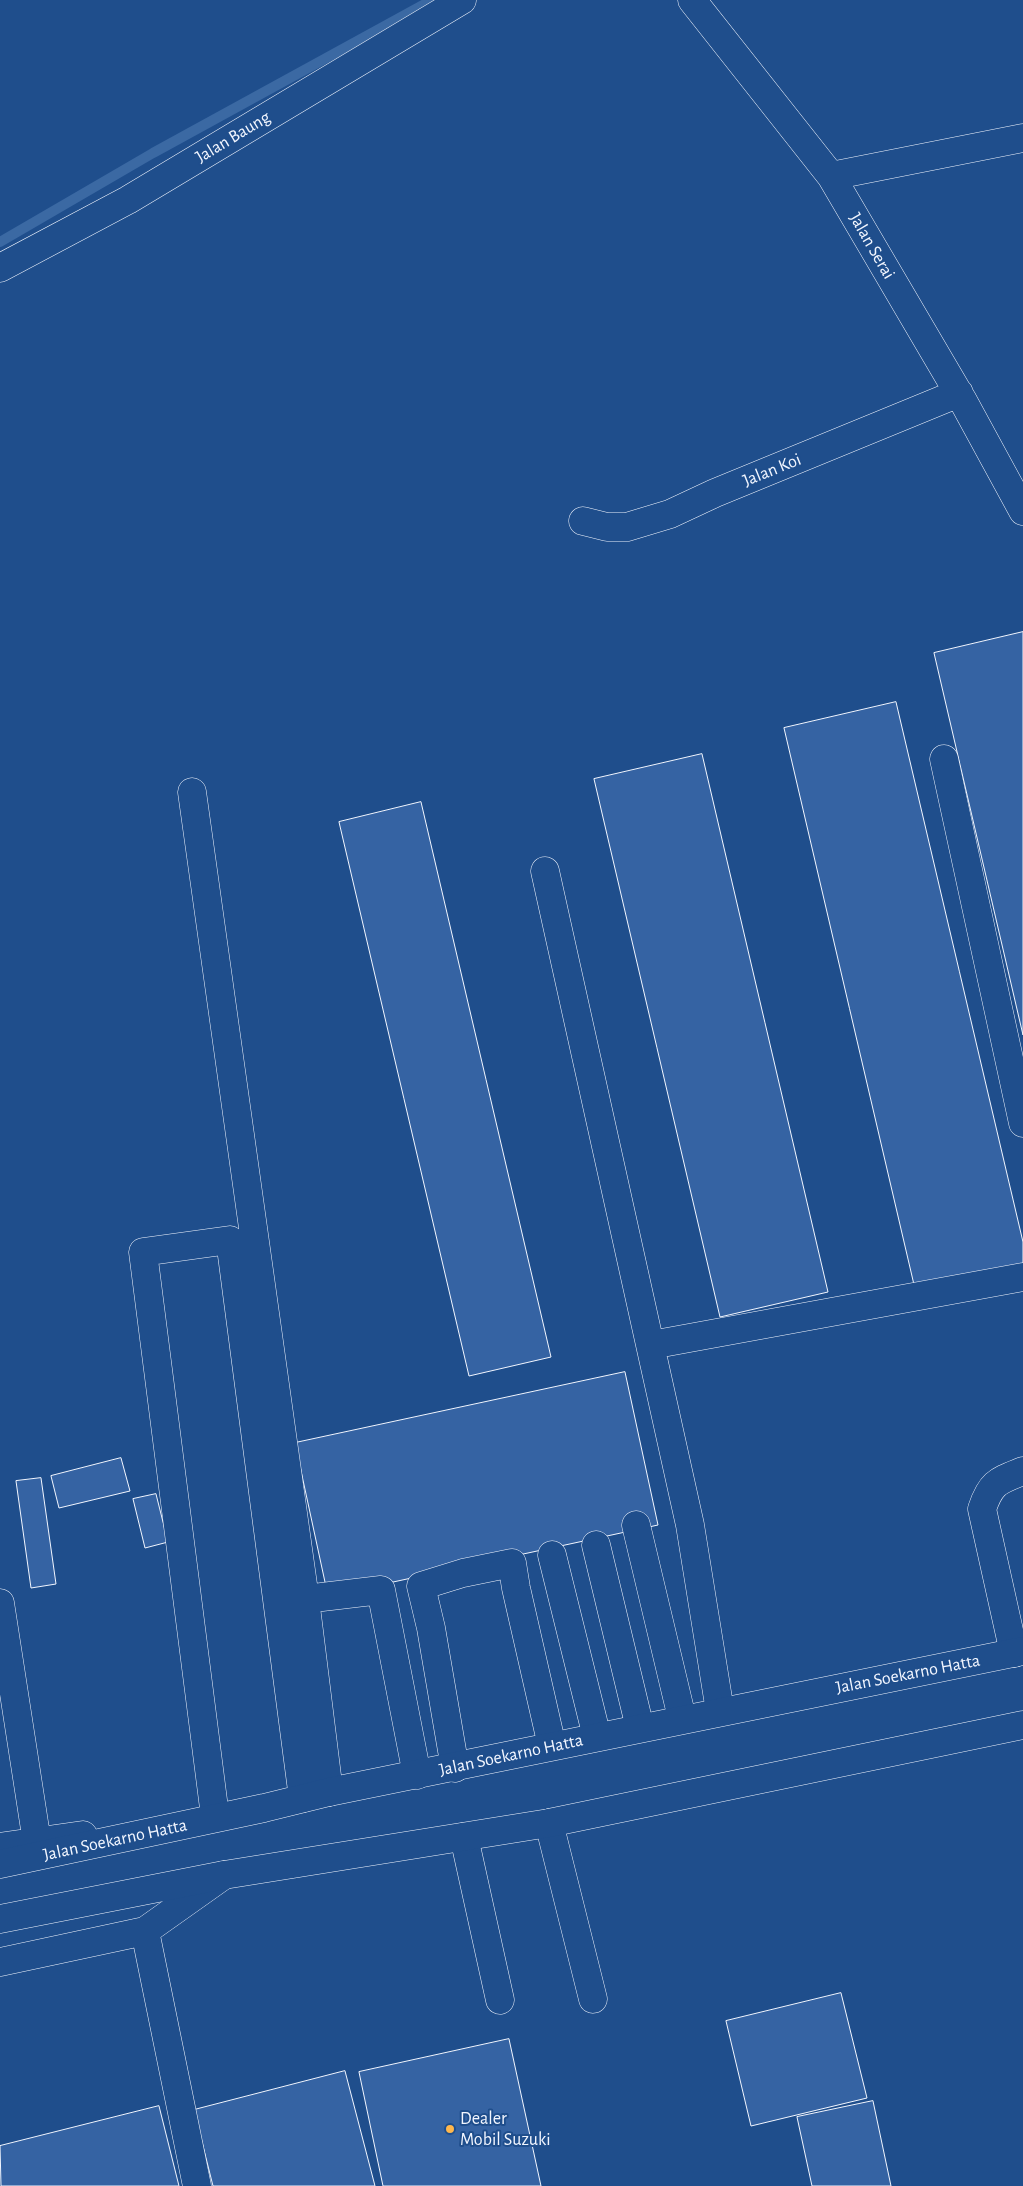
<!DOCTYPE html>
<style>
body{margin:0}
canvas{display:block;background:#1f4e8c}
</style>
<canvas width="1023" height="2186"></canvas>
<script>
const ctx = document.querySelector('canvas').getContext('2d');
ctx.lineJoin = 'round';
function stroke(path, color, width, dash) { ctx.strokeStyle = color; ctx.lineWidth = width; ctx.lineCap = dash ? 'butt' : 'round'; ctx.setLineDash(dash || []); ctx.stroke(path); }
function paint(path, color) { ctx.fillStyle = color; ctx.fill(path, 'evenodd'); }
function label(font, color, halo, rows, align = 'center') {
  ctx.font = font + ' "Alegreya Sans",sans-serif'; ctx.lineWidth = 4; ctx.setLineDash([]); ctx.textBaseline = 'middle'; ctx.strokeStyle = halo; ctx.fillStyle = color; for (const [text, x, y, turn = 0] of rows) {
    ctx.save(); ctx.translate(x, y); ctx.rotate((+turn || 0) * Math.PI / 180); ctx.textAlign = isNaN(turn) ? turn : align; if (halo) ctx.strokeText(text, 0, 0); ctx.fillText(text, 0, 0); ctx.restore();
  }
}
stroke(new Path2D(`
 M0,242L153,153L432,0`), '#3b69a3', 10);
const building = new Path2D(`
 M1023,632V1035L934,653Z
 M896,702L1023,1242V1264L915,1289L784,728Z
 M702,754L828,1292L720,1317L594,779Z
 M421,802L551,1357L469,1376L339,822Z
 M625,1372L658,1525L328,1596L295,1443Z
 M121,1458L130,1491L59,1508L51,1476Z
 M41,1478L56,1584L31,1588L16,1481Z
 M156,1494L168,1542L145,1548L133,1499Z
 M841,1993L867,2098L751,2126L726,2021Z
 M509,2039L541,2186H383L359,2072Z
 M345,2071L375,2186H213L194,2110Z
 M873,2101L891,2186H812L797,2117Z
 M159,2106L179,2186H1L0,2146Z`);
paint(building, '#3563a3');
stroke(building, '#f2f6ff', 1);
const minor = new Path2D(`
 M692,0L831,176L962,399L1023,511
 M831,176L1023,138
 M0,268L128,200L462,0
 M583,521L607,527H627L670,514L715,493L959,393
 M944,759L1023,1123
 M192,792L305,1599L329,1792
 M545,871L690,1525L720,1711
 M651,1345L1023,1277
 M636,1525L682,1718
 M596,1545L640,1728
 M552,1555L597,1737
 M305,1599L381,1590L417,1775
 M0,1603L37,1842
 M1014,1653L982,1509C991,1482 998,1481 1023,1471
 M455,1768L431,1628L421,1586L463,1573L512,1563L516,1588L552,1746
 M215,1816L143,1252L230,1240L303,1798
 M549,1823L593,1999
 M464,1837L500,2000
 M0,1847L83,1835
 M145,1931L197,2186
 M0,1962L145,1931L224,1875`);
const major = new Path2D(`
 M0,1864L264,1808L329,1792L1023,1651
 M0,1919L224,1875L549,1823L1023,1725`);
stroke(minor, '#f2f6ff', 29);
stroke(major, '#f2f6ff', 29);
stroke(minor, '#1f4e8c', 28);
stroke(major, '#1f4e8c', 28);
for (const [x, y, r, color] of [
 [450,2129,5,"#ffb74d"]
]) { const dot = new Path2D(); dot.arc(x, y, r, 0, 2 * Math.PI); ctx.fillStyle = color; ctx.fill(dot); stroke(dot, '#1f4e8c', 2); }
label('18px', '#f2f6ff', '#1f4e8c', [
 ["Jalan Baung",233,137,-31],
 ["Jalan Serai",872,246,60],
 ["Jalan Koi",772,470,-22],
 ["Jalan Soekarno Hatta",908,1674,-11],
 ["Jalan Soekarno Hatta",511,1755,-12],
 ["Jalan Soekarno Hatta",115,1840,-12]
]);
label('18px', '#f2f6ff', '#1f4e8c', [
 ["Dealer",460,2119],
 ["Mobil Suzuki",460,2140]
], 'left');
</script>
